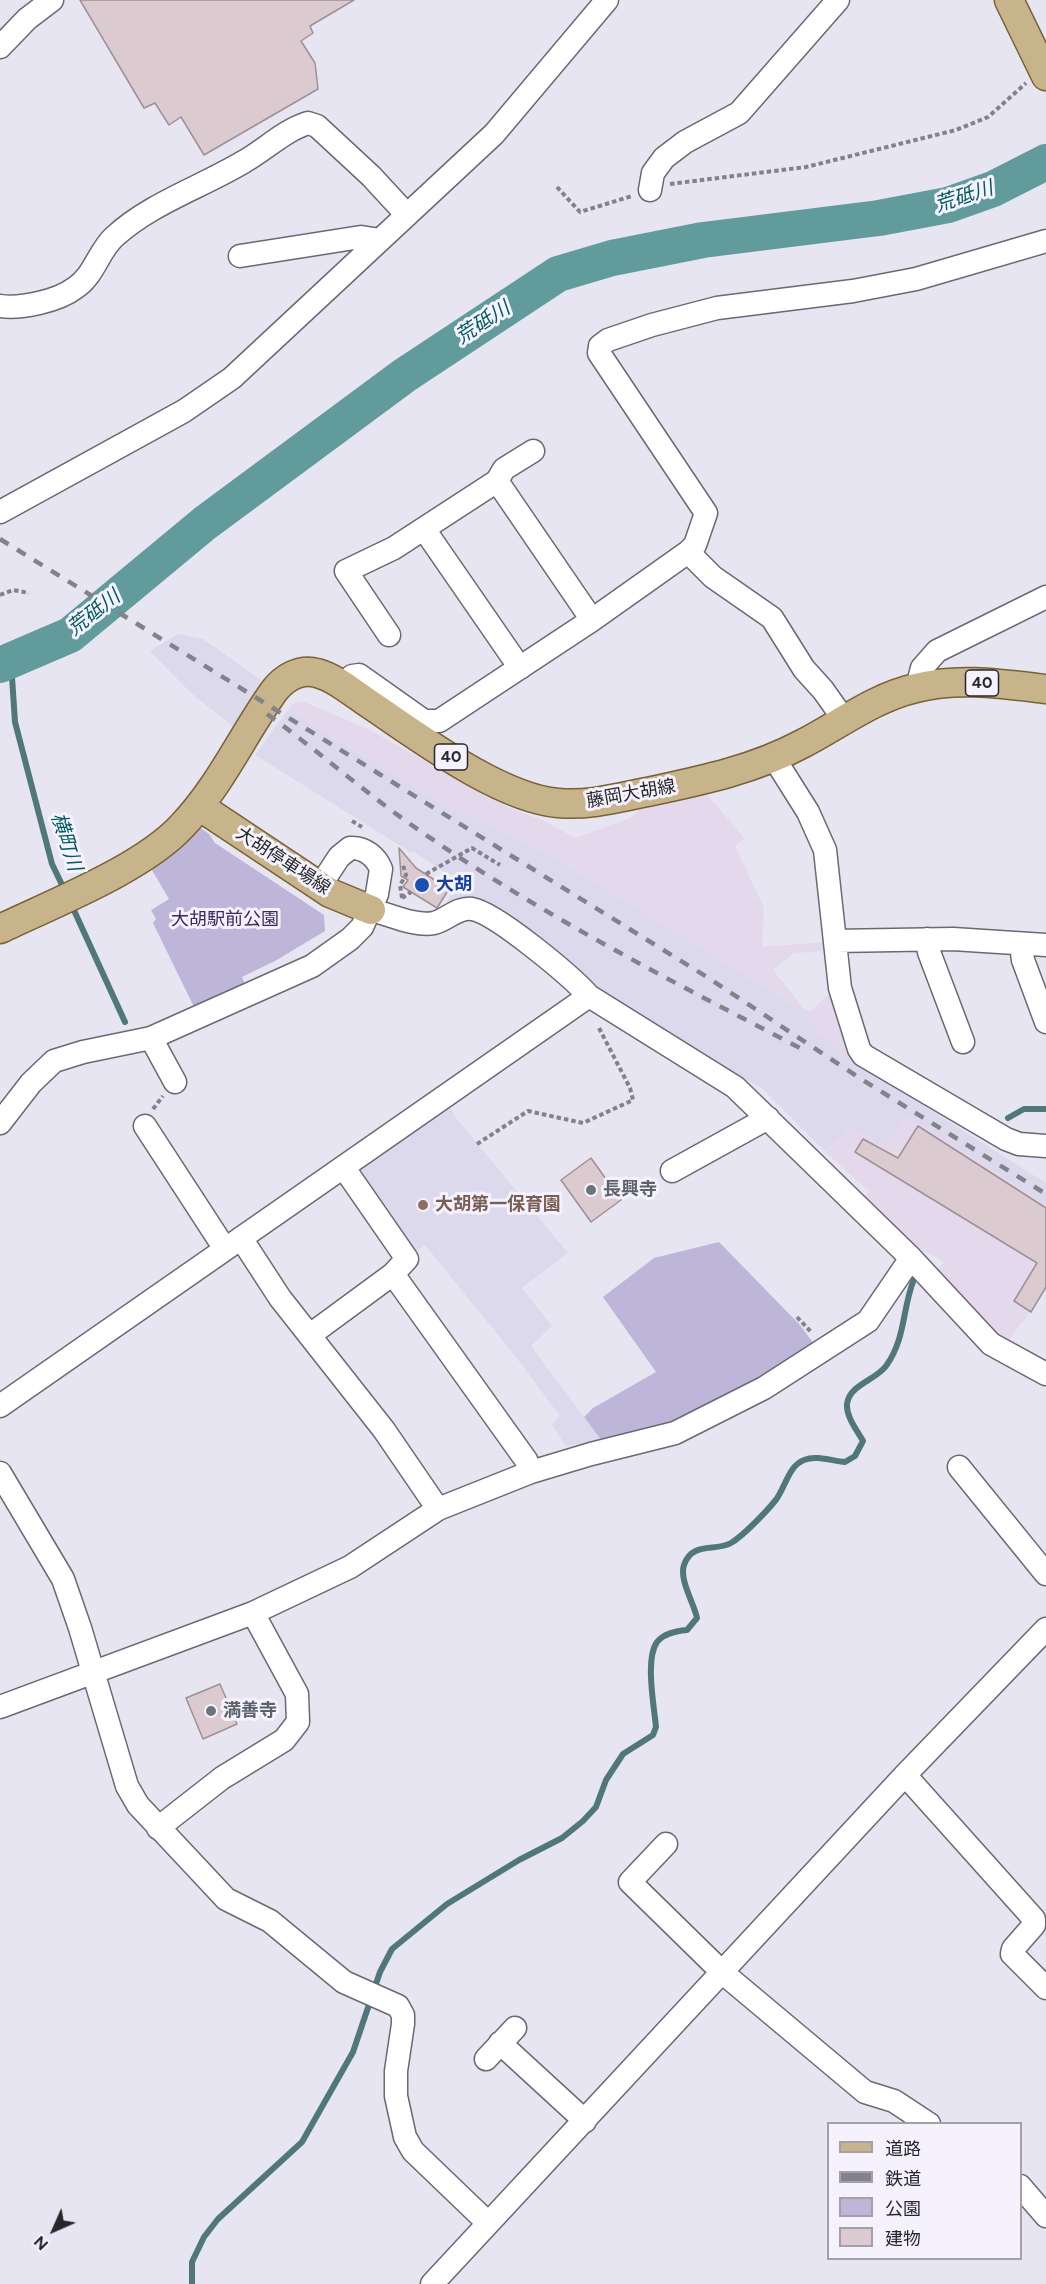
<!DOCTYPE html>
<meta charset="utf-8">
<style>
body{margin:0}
#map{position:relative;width:1046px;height:2284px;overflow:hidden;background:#e7e5f2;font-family:Figtree,"Noto Sans JP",sans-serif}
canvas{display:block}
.legend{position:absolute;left:827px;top:2122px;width:195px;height:138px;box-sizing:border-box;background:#f5f2fe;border:2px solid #a3a0aa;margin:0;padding:8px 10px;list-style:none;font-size:18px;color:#27262b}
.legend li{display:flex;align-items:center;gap:12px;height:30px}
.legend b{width:30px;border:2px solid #a3a0aa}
.north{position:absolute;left:24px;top:2200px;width:60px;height:60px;-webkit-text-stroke:4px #f5f2fe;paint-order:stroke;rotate:225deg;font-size:16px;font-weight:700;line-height:24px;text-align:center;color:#27262b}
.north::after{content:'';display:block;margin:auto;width:21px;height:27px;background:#27262b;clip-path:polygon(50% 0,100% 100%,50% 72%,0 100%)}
</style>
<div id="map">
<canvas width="1046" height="2284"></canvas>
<ul class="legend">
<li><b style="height:8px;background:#c7b48a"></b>道路</li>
<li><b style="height:8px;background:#83828b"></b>鉄道</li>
<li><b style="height:16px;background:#beb6d8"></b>公園</li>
<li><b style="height:16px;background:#dbcbd0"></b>建物</li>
</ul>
<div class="north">N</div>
</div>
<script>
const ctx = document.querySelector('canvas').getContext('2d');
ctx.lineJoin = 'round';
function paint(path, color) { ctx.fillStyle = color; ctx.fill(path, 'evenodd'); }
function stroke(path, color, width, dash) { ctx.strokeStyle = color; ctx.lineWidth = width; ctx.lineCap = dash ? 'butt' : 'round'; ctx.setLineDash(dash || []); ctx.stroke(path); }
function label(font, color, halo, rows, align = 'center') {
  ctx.font = font + ' Figtree,"Noto Sans JP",sans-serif'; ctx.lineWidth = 6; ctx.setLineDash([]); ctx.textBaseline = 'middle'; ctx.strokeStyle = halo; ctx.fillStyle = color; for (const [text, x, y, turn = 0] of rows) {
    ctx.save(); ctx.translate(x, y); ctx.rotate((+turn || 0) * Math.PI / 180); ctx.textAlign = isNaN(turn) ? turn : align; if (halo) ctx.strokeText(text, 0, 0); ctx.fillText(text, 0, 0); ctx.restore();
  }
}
paint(new Path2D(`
 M304,702L368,729L511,809L544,821L575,838L630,818L651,802L704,791L745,839L735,846L764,908L762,947L825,942L826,951L794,953L773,970L805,1010L811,1011L834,989L853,1061L814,1038L819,1028L785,1000L556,859L443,805L288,710L292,704Z
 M905,1115L1046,1204V1291L1008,1341H1001L937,1272L944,1262L919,1248L914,1251L861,1200L869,1191L825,1152L838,1141L850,1125Z`), '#e4d8ec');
paint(new Path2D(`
 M178,634L203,639L261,680L236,729L191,693L150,651Z
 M288,710L443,805L556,859L785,1000L819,1028L816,1034L853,1061L1046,1183V1204L905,1115L886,1146L850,1125L838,1141L825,1151L762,1088L700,1056L596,989L486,904L445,909L446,903L461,879L444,872L413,851L412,853L255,755Z
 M447,1103L456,1118L568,1253L522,1288L552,1326L531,1346L602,1441L566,1446L552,1425L559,1415L519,1361L425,1245L410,1256L353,1171Z`), '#ddd9ed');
paint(new Path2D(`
 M198,826L209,834L215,843L324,915L325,931L275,961L242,977L245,985L194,1007L153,923L156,919L151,910L169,899L149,865Z
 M719,1242L800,1325L814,1344L758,1380L665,1427L602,1441L584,1417L593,1408L656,1372L603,1297L654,1258Z`), '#beb6d8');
stroke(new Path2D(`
 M11,662L15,722L52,864L65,891
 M72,906L125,1022
 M1008,1118L1024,1109H1046
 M192,2284V2262L204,2237L218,2219L302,2142L353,2052L380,1972L392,1949L447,1904L519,1860L562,1838L583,1821L596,1807L606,1780L623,1754L653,1735L656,1727C654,1706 645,1659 657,1642C664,1633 676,1631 687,1630L697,1618C694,1603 679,1580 684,1565C692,1541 715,1552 731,1543C743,1536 766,1512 775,1501C785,1489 788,1466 804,1460C816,1455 832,1461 845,1462L855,1456L863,1441C857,1430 846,1417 847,1404C849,1385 876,1380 886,1366C906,1338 902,1309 914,1279`), '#50787a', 6);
stroke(new Path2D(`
 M0,665L70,635L205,523L405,375L558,274L612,258L703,240L879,218L948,205L993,189L1046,162`), '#619b9c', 36);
const building = new Path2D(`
 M80,0H354L310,26L313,33L301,41L315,63L318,89L204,155L181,117L169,125L155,103L144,108Z
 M399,848L416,868L449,889L437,908L403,887L408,880L401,876Z
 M918,1126L1046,1208V1287L1031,1312L1014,1301L1037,1263L855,1152L863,1139L898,1158Z
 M591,1158L621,1200L591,1222L561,1180Z
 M220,1684L237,1724L203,1739L186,1698Z`);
paint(building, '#dbcbd0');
stroke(building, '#9f9095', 1.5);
const minor = new Path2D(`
 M0,47L27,19L52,0
 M650,190L653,173L664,158L685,142L739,113L838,0
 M240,256L361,237L380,240
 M0,306C21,309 58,301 75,288C94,276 98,252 114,237C151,203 202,187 245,161C266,149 285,130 308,123L317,126L371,176L407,215
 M497,481L592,620
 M0,512L184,411L232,378L494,134L607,0
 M424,529L520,668
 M688,552L713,577L772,618L804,669L823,690L845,721
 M389,635L346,571L394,548L497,481L504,469L533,451
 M342,686L352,676L359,675L424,721H439L592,620L688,552L695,545L706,513L599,353L600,346L608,340L652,325L717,308L853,291L916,279L1046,241
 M917,687L922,668L937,651L1046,597
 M774,758L808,812L825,850L840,988L859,1049L863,1055L1006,1139L1019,1144L1046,1146
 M371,910C389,914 415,927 434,923C447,920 457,907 472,909C496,913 571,976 589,996L735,1087L911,1258L991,1344L1046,1374
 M927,939L929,952L963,1042
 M835,941L953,939L1046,945
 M1021,945L1023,960L1046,1022
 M151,1038L175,1082
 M0,1123L31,1083L54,1061L83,1052L151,1038L312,966L350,939L362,927L377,894L381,869C376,857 365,847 350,848L339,857L320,886
 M145,1126L225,1249
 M672,1171L768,1118
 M241,1238L280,1298L384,1430L438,1509
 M393,1274L526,1460L531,1472
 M310,1335L393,1274L407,1259L344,1168
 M0,1406L589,996
 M959,1467L1046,1574
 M0,1473L63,1579L80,1628L127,1786L138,1805L226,1899L270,1921L344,1982L398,2006L403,2015V2024L396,2071V2096L405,2137L413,2151L488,2223
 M0,1707L253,1613L350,1567L438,1509L531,1472L591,1454L675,1433L764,1388L868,1321L911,1258
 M905,1775L1034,1919V1925L1013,1949L1012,1954L1046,1988
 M158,1828L222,1778L284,1740L298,1722L297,1694L253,1613
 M666,1844L630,1882L723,1973L865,2092L894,2101L929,2124
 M500,2043L585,2121
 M486,2059L515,2028
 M1020,2186L1046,2216
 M432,2284L905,1775L1046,1629`);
const major = new Path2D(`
 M1009,0L1046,76
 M199,806L330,893L371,910
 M0,929C54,903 142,869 182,826C220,786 242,736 274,691C284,678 300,668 317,673C336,678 354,694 371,705C420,738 500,798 558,803C590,806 621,797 652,791C704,780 755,769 802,744C839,725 875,697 916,688C958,677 1003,684 1046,689`);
stroke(minor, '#6b6874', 25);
stroke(major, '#776236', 31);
stroke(new Path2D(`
 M670,184L806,167L956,130L988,117L1026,83
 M557,187L580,212L632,196
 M0,595L13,590L29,593
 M352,821L362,827
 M426,874L472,848L500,865
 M402,898L400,885L406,875L403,865
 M402,898L411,892
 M153,1109L163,1096
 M477,1144L528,1111L583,1123L633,1100L630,1088L598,1026
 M797,1317L812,1333`), '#83818a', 4, [4.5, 3]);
stroke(minor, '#fff', 22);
stroke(major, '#c7b48a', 28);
stroke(new Path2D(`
 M0,539L707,977L861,1079L1046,1194
 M267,714C321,753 371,798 426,835C544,916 673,982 800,1048`), '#83828b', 4.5, [10, 10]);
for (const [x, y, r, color] of [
 [422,885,8,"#1a4fb4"],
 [591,1190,6,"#6b7280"],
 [423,1205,6,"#8d6e63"],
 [211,1711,6,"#6b7280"]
]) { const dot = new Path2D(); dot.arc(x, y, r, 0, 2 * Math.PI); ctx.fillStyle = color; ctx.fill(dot); stroke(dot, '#f5f2fe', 2); }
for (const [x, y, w] of [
 [982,683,33],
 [451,757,33]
]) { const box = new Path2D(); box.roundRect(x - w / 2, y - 13, w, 26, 4.5); ctx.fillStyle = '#f5f2fe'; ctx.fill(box); stroke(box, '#27262b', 1.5); }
label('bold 16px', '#27262b', null, [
 ["40",982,683],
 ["40",451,757]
]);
label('18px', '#27262b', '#f5f2fe', [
 ["藤岡大胡線",631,794,-10],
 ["大胡停車場線",283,861,33]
]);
label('bold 18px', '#164399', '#f5f2fe', [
 ["大胡",436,885]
], 'left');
label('18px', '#3a2a5e', '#f5f2fe', [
 ["大胡駅前公園",225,920]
]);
label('bold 18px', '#5b616d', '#f5f2fe', [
 ["長興寺",603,1190],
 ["満善寺",223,1711]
], 'left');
label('bold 18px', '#785e54', '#f5f2fe', [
 ["大胡第一保育園",435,1205]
], 'left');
label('italic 20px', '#005b5d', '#f5f2fe', [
 ["荒砥川",964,197,-18],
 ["荒砥川",483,323,-33],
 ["荒砥川",94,613,-38],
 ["横町川",66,842,72]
]);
</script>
